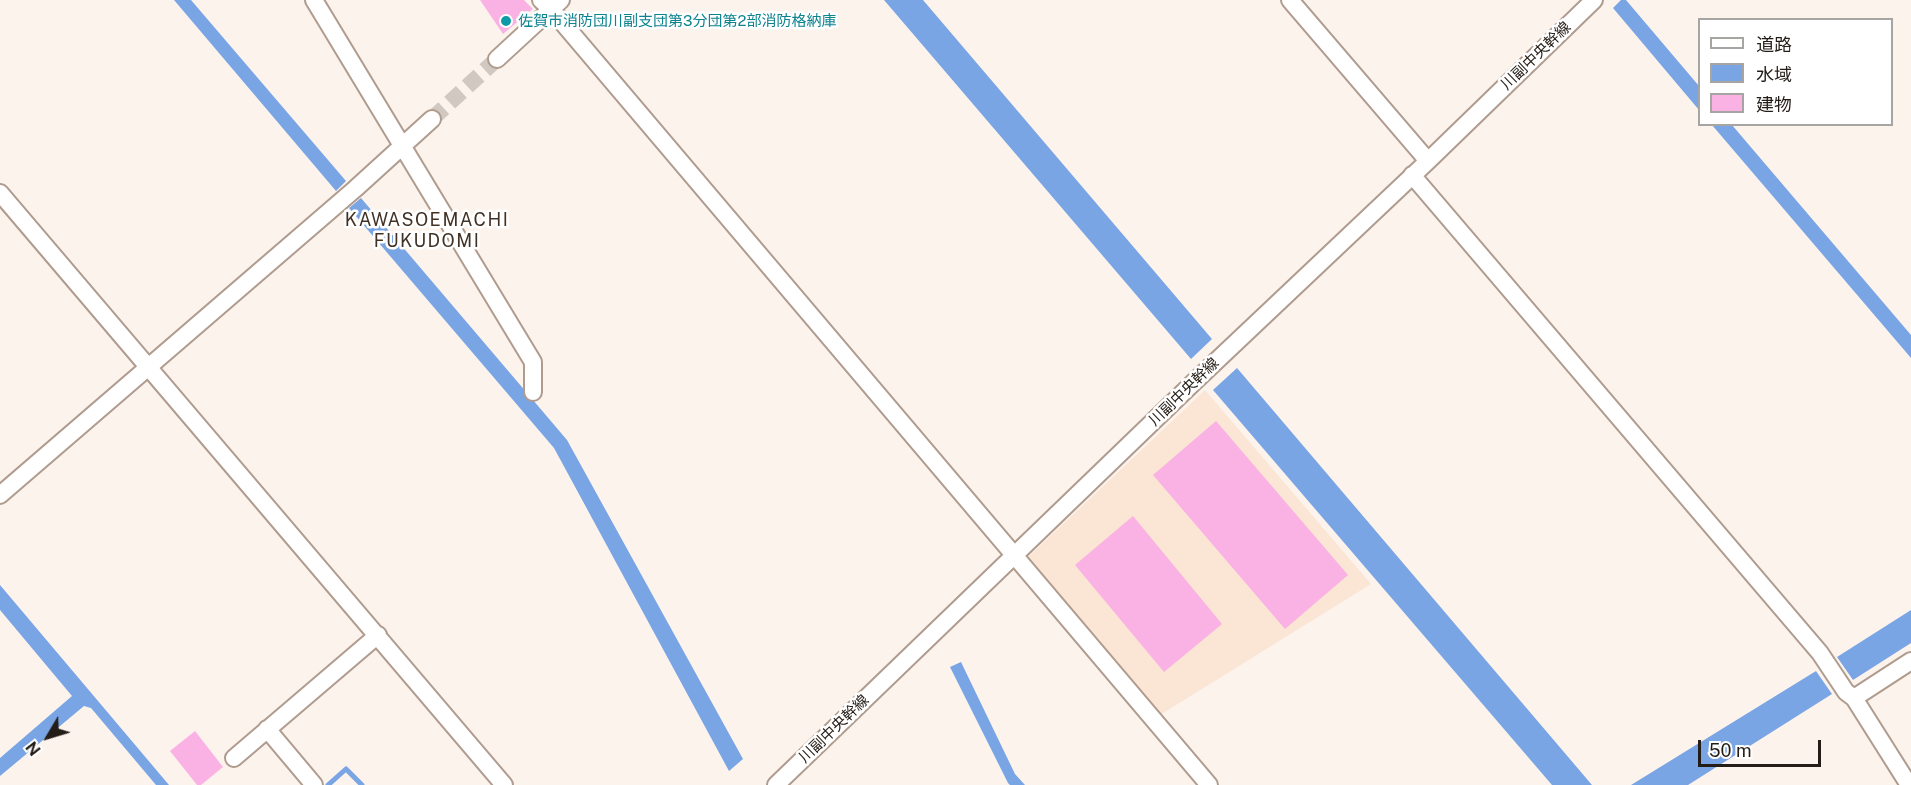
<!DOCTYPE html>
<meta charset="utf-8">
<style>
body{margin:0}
#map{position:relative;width:1911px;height:785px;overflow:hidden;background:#fcf3ed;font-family:"Public Sans","Noto Sans JP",sans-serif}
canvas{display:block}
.legend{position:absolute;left:1698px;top:18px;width:195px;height:108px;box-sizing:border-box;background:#fff;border:2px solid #a7a5a2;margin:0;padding:8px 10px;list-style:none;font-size:18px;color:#241d17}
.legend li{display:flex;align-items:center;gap:12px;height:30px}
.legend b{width:30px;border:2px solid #a7a5a2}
.north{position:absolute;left:18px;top:707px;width:60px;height:60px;-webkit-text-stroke:4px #fff;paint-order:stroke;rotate:232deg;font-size:16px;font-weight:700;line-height:24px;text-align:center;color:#241d17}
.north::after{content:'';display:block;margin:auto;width:21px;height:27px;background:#241d17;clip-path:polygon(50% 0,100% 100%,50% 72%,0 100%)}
.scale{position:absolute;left:1698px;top:740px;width:123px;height:27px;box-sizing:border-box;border:3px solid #241d17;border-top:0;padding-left:8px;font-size:18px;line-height:21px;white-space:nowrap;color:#241d17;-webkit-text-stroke:4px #fff;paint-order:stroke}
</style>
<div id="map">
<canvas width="1911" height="785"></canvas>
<ul class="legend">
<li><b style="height:8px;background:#fff"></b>道路</li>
<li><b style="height:16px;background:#7aa5e5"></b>水域</li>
<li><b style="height:16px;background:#fab2e4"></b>建物</li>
</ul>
<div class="north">N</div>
<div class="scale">50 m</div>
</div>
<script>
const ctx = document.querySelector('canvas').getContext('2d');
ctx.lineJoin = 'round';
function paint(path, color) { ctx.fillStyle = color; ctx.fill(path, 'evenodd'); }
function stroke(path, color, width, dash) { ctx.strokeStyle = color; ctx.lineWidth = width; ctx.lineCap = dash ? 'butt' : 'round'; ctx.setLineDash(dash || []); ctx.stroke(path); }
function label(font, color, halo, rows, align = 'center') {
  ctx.font = font + ' "Public Sans","Noto Sans JP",sans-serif'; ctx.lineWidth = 5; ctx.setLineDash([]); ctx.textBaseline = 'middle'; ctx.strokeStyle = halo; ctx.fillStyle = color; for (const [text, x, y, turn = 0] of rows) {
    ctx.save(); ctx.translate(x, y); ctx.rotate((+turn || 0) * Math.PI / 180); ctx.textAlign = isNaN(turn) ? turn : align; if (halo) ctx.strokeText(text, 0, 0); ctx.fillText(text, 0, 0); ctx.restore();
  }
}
paint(new Path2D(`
 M1205,390L1371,584L1160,715L1026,559Z`), '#fbe5d5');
paint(new Path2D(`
 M174,0H191L346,181L336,191Z
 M884,0H923L1212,339L1191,359Z
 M1621,0H1626L1699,86V110L1613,8Z
 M1712,125H1732L1911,335V358Z
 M361,198L567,440L743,759L729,771L554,448L349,208Z
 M1237,368L1592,785H1552L1213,390Z
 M0,585L169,785H156L91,708L84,706L0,776V758L72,696L0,610Z
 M1911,610V643L1853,680L1837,657Z
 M961,662L1015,774L1025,785H1010L1008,783L950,667Z
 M1816,671L1832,694L1688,785H1631Z`), '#7aa5e5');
stroke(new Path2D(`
 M328,785L346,769L362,785`), '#7aa5e5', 5);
paint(new Path2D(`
 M480,0H524L533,9L503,34Z
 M1216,421L1348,575L1285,629L1153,475Z
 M1133,516L1222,624L1164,672L1075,565Z
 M195,731L223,767L201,785H197L170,751Z`), '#fab2e4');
stroke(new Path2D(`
 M432,119L497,59`), '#d1c8c2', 16, [16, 8]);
const minor = new Path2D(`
 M314,0L533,362V392
 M541,0L551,9L1209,785
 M1290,0L1428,161
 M497,59L561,0
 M1412,175L1820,653L1846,692L1854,698L1909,785
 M0,193L504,785
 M0,495L355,189L432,119
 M1854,698L1911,661
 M267,729L314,785
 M234,758L378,635
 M776,785L1192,384L1428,161L1594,0`);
stroke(minor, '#b09c8e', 20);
stroke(minor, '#fff', 16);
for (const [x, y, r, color] of [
 [506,21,6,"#0f9aa8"]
]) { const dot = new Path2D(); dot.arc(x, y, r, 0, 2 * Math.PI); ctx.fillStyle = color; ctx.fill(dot); stroke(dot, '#fff', 2); }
label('15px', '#0d838f', '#fff', [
 ["佐賀市消防団川副支団第3分団第2部消防格納庫",518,21]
], 'left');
label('15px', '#241d17', '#fff', [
 ["川副中央幹線",1536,56,-44],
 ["川副中央幹線",1184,392,-44],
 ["川副中央幹線",834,729,-44]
]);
ctx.letterSpacing = '1.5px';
label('18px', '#413225', '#fff', [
 ["KAWASOEMACHI",427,220],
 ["FUKUDOMI",427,241]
]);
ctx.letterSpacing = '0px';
</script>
